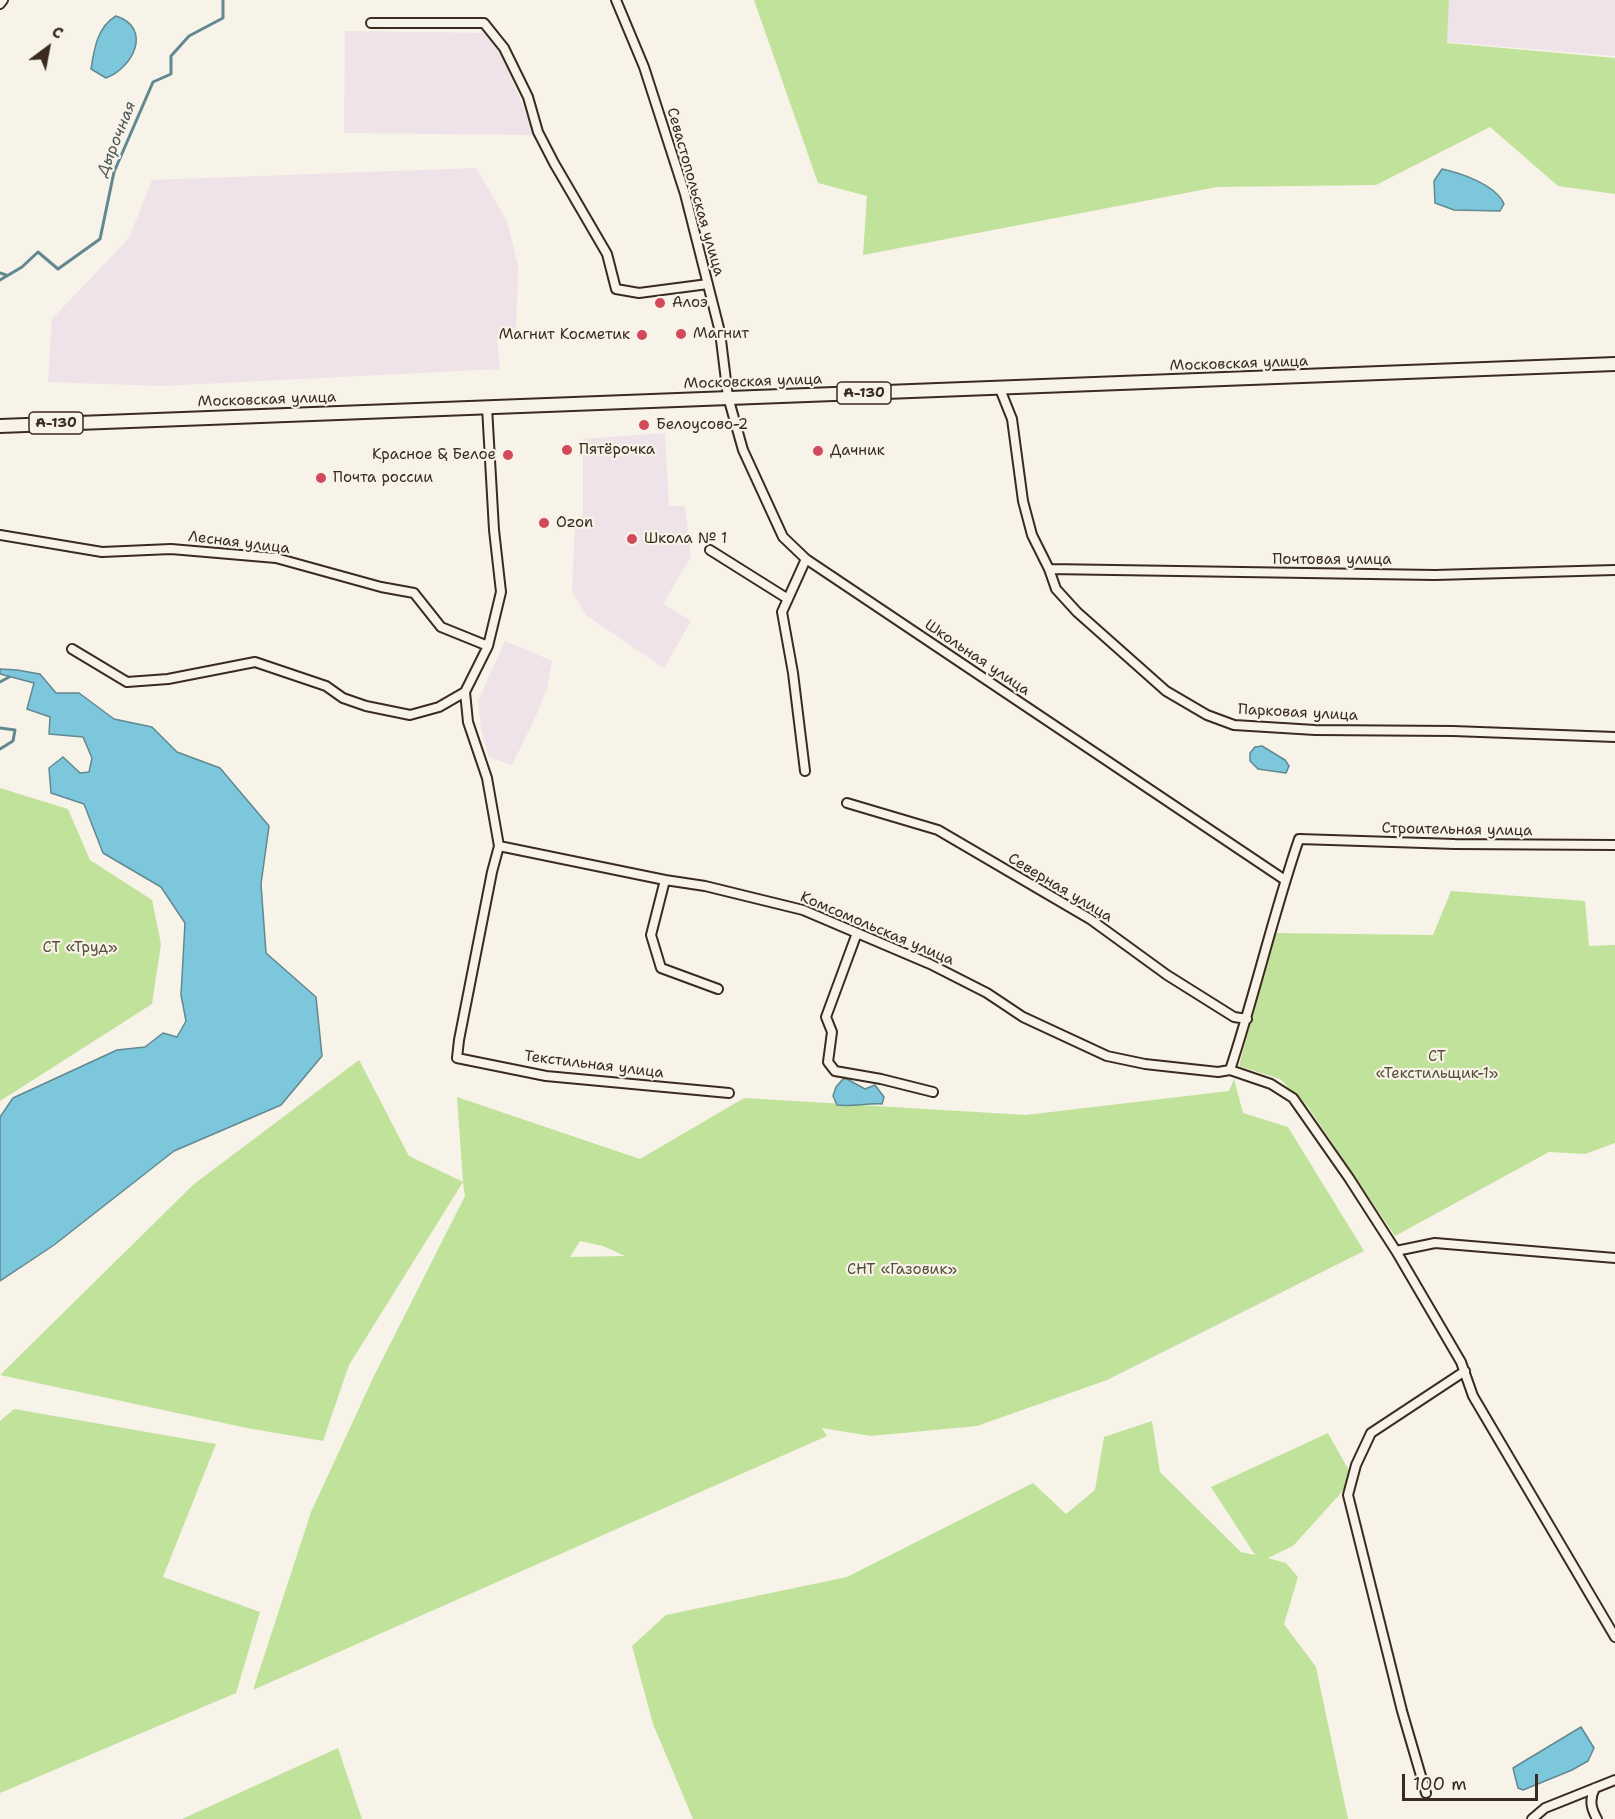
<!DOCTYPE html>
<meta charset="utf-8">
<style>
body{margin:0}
#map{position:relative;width:1615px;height:1819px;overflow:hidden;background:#f7f3e8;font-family:"Shantell Sans",sans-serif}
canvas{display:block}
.north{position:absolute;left:18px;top:18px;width:60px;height:60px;-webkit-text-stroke:4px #f7f3e8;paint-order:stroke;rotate:32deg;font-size:16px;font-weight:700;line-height:24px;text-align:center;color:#3b2a1e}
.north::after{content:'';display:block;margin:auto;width:21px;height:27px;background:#3b2a1e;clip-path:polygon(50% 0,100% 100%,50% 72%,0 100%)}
.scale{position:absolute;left:1402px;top:1774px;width:136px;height:27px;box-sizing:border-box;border:3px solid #3b2a1e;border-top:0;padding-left:8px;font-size:18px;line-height:21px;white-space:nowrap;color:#3b2a1e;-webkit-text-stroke:4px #f7f3e8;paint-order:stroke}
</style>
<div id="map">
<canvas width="1615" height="1819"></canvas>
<div class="north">С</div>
<div class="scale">100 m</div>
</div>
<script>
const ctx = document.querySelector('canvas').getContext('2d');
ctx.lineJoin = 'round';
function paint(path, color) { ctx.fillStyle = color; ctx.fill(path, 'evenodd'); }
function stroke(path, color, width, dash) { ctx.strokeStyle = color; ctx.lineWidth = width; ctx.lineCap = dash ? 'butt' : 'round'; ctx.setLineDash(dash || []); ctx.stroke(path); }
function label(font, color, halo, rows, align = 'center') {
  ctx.font = font + ' "Shantell Sans",sans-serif'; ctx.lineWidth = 4.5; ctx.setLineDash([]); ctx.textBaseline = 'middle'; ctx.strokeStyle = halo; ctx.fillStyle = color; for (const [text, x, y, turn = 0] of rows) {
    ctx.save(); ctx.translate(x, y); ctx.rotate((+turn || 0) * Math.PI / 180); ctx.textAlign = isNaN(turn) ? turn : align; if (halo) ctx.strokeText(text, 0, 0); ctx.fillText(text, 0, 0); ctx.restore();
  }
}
paint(new Path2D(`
 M1448,0H1615V56L1447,42Z
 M345,31L492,33L535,135L344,133Z
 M476,168L507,221L518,265L516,331L497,338L500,369L162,386L48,382L52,319L129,238L152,180Z
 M665,433L669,506H685L691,557L663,604L691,621L664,668L587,616L572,592L575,522L583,514V439Z
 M505,641L552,661L547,688L536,716L512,765L489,757L481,729L478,701Z`), '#efe2e8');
paint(new Path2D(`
 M754,0H1449L1447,43L1615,58V194L1558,186L1490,127L1376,185L1217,187L863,255L867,196L818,183Z
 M0,788L68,809L90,860L152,900L161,944L152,1004L0,1101Z
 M1451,891L1585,901L1589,946L1615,945V1143L1585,1154L1549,1152L1395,1236L1308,1107L1280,1079L1239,1066L1275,933L1433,935Z
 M359,1060L409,1156L463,1182L457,1097L640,1159L744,1098L1026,1115L1229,1091L1234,1079L1243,1113L1288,1127L1364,1251L1107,1380L977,1426L871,1436L822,1428L827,1436L253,1690L311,1512L374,1376L465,1196L463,1182L349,1365L323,1441L247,1428L0,1375L194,1184ZM580,1241L603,1246L625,1256L570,1257Z
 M14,1409L216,1444L163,1577L260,1612L236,1693L0,1793V1421Z
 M1152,1421L1160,1472L1241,1552L1255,1555L1211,1487L1328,1433L1352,1476L1340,1494L1293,1546L1268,1558L1286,1563L1298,1577L1284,1624L1316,1667L1348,1819H693L653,1724L632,1646L666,1615L847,1577L1033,1483L1066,1514L1095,1490L1104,1437Z
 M338,1748L362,1819H182Z`), '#c1e29b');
const water = new Path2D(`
 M116,16C153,28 133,68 106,78L91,69C94,50 97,27 116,16Z
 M1442,169C1461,173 1496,185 1504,204L1500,211L1454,210L1435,203L1434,181Z
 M0,669L17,670L40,674L56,693H79L114,719L152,727L177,752L220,768L269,826L261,884L266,953L316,997L322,1056L281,1105L174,1151L54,1245L0,1281V1117L13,1098L117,1050L145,1047L163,1033L177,1037L186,1021L181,995L185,923L161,887L103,853L84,804L51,793L49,768L63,757L80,773L89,772L92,758L83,737L49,734L50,717L27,709L34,683L0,674Z
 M1262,746L1285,760L1289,766L1286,773L1258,769L1250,761V753L1255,747Z
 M843,1079H847L865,1089L875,1085L884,1097L882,1104C867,1103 852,1107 837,1105L833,1096L836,1087Z
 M1581,1727L1594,1748L1588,1761L1572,1770L1523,1790L1518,1788L1513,1768Z`);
paint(water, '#7cc7dc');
stroke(water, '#628890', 1.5);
stroke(new Path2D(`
 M0,273L6,275
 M0,280L22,267L38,252L58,269L100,239L114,172L153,82L171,74V56L189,36L223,18V0
 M0,682L9,677
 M0,728L15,730L13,741L0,749`), '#628890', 3);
const minor = new Path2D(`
 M616,0L644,67L685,194L720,332L728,397L743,450L783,537L806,559L1285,880
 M0,4L3,0
 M371,23H484L504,48L528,97L538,132L554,163L607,254L616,289L639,293L708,284
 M1000,389L1012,419L1023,501L1032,535L1049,569L1056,589L1077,612L1166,691L1207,715L1234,725L1315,730L1453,731L1615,737
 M487,407L494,530L501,592L488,646L465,692L468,722L487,778L499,846L492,872L459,1040L457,1058L546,1076L729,1093
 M0,535L102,552L171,549L276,558L381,587L414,593L441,627L488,646
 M710,550L788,599
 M1049,569L1435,575L1615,570
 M72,649L127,682L168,679L255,662L326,686L343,698L366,706L410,715L439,707L465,692
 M805,771L793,673L782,612L806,559
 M847,803L938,830L1090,919L1167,975L1234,1017L1247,1019
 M499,846L665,880L705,886L803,910L930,964L987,993L1023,1017L1107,1056L1145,1064L1218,1072L1230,1070L1271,1084L1293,1098L1349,1178L1396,1251L1461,1362L1473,1396L1615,1637
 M665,880L651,935L661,968L718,989
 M857,933L826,1017L832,1032L828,1062L835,1071L881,1079L933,1092
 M1230,1070C1255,994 1273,915 1299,839L1455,844L1615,845
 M1396,1251L1435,1243L1615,1258
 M1595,1788C1589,1800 1591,1808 1597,1819
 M1426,1793L1402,1711L1348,1495L1356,1465L1371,1433L1465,1371
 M1532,1819L1545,1808L1615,1780`);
const trunk = new Path2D(`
 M0,426L1615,364`);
stroke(minor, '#3b2a1e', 12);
stroke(trunk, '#3b2a1e', 16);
stroke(minor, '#f7f3e8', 8);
stroke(trunk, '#f7f3e8', 12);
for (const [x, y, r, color] of [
 [660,303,6,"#d1495b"],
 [681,334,6,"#d1495b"],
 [642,335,6,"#d1495b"],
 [644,425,6,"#d1495b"],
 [567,450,6,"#d1495b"],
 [818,451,6,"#d1495b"],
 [508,455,6,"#d1495b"],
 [321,478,6,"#d1495b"],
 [544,523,6,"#d1495b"],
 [632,539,6,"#d1495b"]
]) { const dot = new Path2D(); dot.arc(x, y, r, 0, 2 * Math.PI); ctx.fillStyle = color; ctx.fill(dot); stroke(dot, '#f7f3e8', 2); }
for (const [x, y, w] of [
 [864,393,54],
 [56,423,54]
]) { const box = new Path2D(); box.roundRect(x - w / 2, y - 11, w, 22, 4.5); ctx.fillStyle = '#f7f3e8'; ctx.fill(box); stroke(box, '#3b2a1e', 1.5); }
label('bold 14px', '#3b2a1e', null, [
 ["А-130",864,393],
 ["А-130",56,423]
]);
label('15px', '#3b2a1e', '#f7f3e8', [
 ["Севастопольская улица",695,192,74],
 ["Московская улица",1239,364,-2],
 ["Московская улица",753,382,-2],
 ["Московская улица",267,400,-2],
 ["Лесная улица",239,543,7],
 ["Почтовая улица",1332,560],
 ["Школьная улица",977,658,34],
 ["Парковая улица",1298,713,3],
 ["Строительная улица",1457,830,1],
 ["Северная улица",1060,888,31],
 ["Комсомольская улица",877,929,23],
 ["Текстильная улица",594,1065,7]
]);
label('15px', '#3b2a1e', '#f7f3e8', [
 ["Алоэ",672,303],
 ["Магнит",693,334],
 ["Магнит Косметик",630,335,"right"],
 ["Белоусово-2",656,425],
 ["Пятёрочка",579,450],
 ["Дачник",830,451],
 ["Красное & Белое",496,455,"right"],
 ["Почта россии",333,478],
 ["Ozon",556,523],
 ["Школа № 1",644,539]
], 'left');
label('15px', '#564f37', '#f7f3e8', [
 ["СТ «Труд»",80,948],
 ["СТ",1437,1057],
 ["«Текстильщик-1»",1437,1074],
 ["СНТ «Газовик»",902,1270]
]);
label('italic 16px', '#4e5957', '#f7f3e8', [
 ["Дырочная",117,139,-68]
]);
</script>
